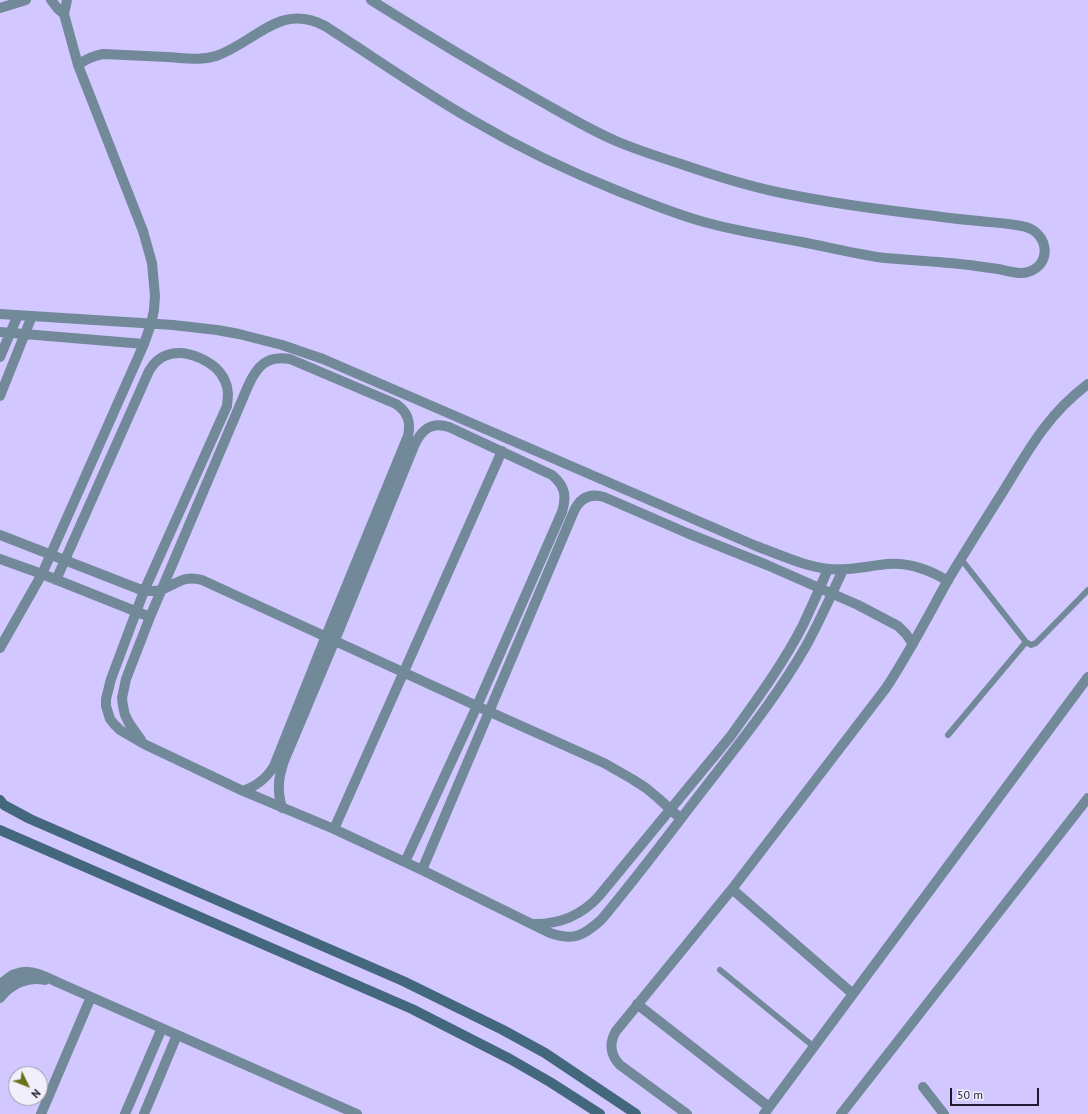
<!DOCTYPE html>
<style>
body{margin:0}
#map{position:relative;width:1088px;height:1114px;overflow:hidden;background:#d2c7ff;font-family:"PT Sans",sans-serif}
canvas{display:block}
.north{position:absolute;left:8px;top:1066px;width:40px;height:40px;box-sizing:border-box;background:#f1effb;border:1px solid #9d9aaa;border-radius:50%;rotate:133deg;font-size:11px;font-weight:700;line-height:16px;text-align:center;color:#201b30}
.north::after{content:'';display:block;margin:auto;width:14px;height:18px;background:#6a7119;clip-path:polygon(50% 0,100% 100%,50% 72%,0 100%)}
.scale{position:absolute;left:950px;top:1088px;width:89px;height:18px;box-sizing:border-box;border:2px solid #201b30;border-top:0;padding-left:5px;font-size:12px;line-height:14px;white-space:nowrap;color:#201b30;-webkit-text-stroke:3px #f1effb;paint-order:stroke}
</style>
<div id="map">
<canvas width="1088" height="1114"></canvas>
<div class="north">N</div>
<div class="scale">50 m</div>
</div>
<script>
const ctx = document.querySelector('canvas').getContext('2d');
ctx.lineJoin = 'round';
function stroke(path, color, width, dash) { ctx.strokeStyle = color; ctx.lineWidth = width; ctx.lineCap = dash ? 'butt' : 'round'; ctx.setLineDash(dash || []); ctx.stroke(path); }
stroke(new Path2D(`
 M961,559L1026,642L1031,645L1036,643L1088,590
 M948,735L1026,642
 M720,970L813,1046`), '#718998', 6);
stroke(new Path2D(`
 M51,0L58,9L64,14
 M0,8L26,0
 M78,65C86,59 92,56 103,54C124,55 146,56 167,57C184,58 200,61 216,56C256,42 280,2 325,26C375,58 423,92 474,121C520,148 568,171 618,191C646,202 675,214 704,222C736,231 769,236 802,242C827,247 851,253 877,257C910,261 943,261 976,266C983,267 991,268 998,269C1008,271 1019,275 1028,272C1052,265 1049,234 1026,227C1014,224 1001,223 989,222C971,220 953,219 935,216C882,210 829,203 777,192C744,185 713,175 681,164C659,157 637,150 616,141C588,129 562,113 535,98C480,67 425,34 371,0
 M0,314L173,325L217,330L239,334L282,345L323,359L756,546C778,554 806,567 829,569C849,571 867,566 887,564C909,562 930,570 948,581
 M0,332L144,344
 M0,357L18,315
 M0,396L32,316
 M0,535L144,591C151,591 157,592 163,589C178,583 184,575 202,580L490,712L604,763L632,779L646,788L658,798L681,819
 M0,559L42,574L150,617
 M56,580L149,371C153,364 158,358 167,355C187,348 217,362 225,381C229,389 228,397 227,406L144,591L111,679L106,699V706L110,719L114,724L120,730L144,744L243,791L334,829L422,870L550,933C574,941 583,936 601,920C633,882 663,842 693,803C732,752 774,702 806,646C820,621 831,595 843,570
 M0,648L42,574L144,344L151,324L154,310L155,296L152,263L143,231L78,65L64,14L67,0
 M141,740L129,723L125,715L123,706L122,698L126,679L150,617L248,386C257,366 267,355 290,359L396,404C408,412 411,422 408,436L326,636L274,766C266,779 257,786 243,791
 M282,808C277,790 278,779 284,761L335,640L414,446C421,430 431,421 449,427L552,475C565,486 567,496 562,512L477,706L405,862
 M334,829L502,451
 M422,870L574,511C580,498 590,493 604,497L687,533L767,565L858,605L898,626L906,634L913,644
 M732,889L853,994
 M535,924C561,924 582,915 599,896L730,737C756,701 783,664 803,625C812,606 820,588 828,569
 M0,985C19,965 36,971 57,982L357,1114
 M0,998C11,984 28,976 45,980
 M637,1004L769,1107
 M923,1087L944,1114
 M41,1114L91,997
 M125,1114L162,1028
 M144,1114L177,1035
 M687,1114L620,1065C610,1055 609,1043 616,1031L732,889L886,688C909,653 928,616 948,580C966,550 985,520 1004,490C1029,449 1048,414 1088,384
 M764,1114L1088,677
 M841,1114L1088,798`), '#718998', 10);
stroke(new Path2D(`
 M0,800L4,805L30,819L403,981L503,1030L545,1053L636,1114
 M0,830L412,1009L510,1059L550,1082L600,1114`), '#43677c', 10);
</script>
